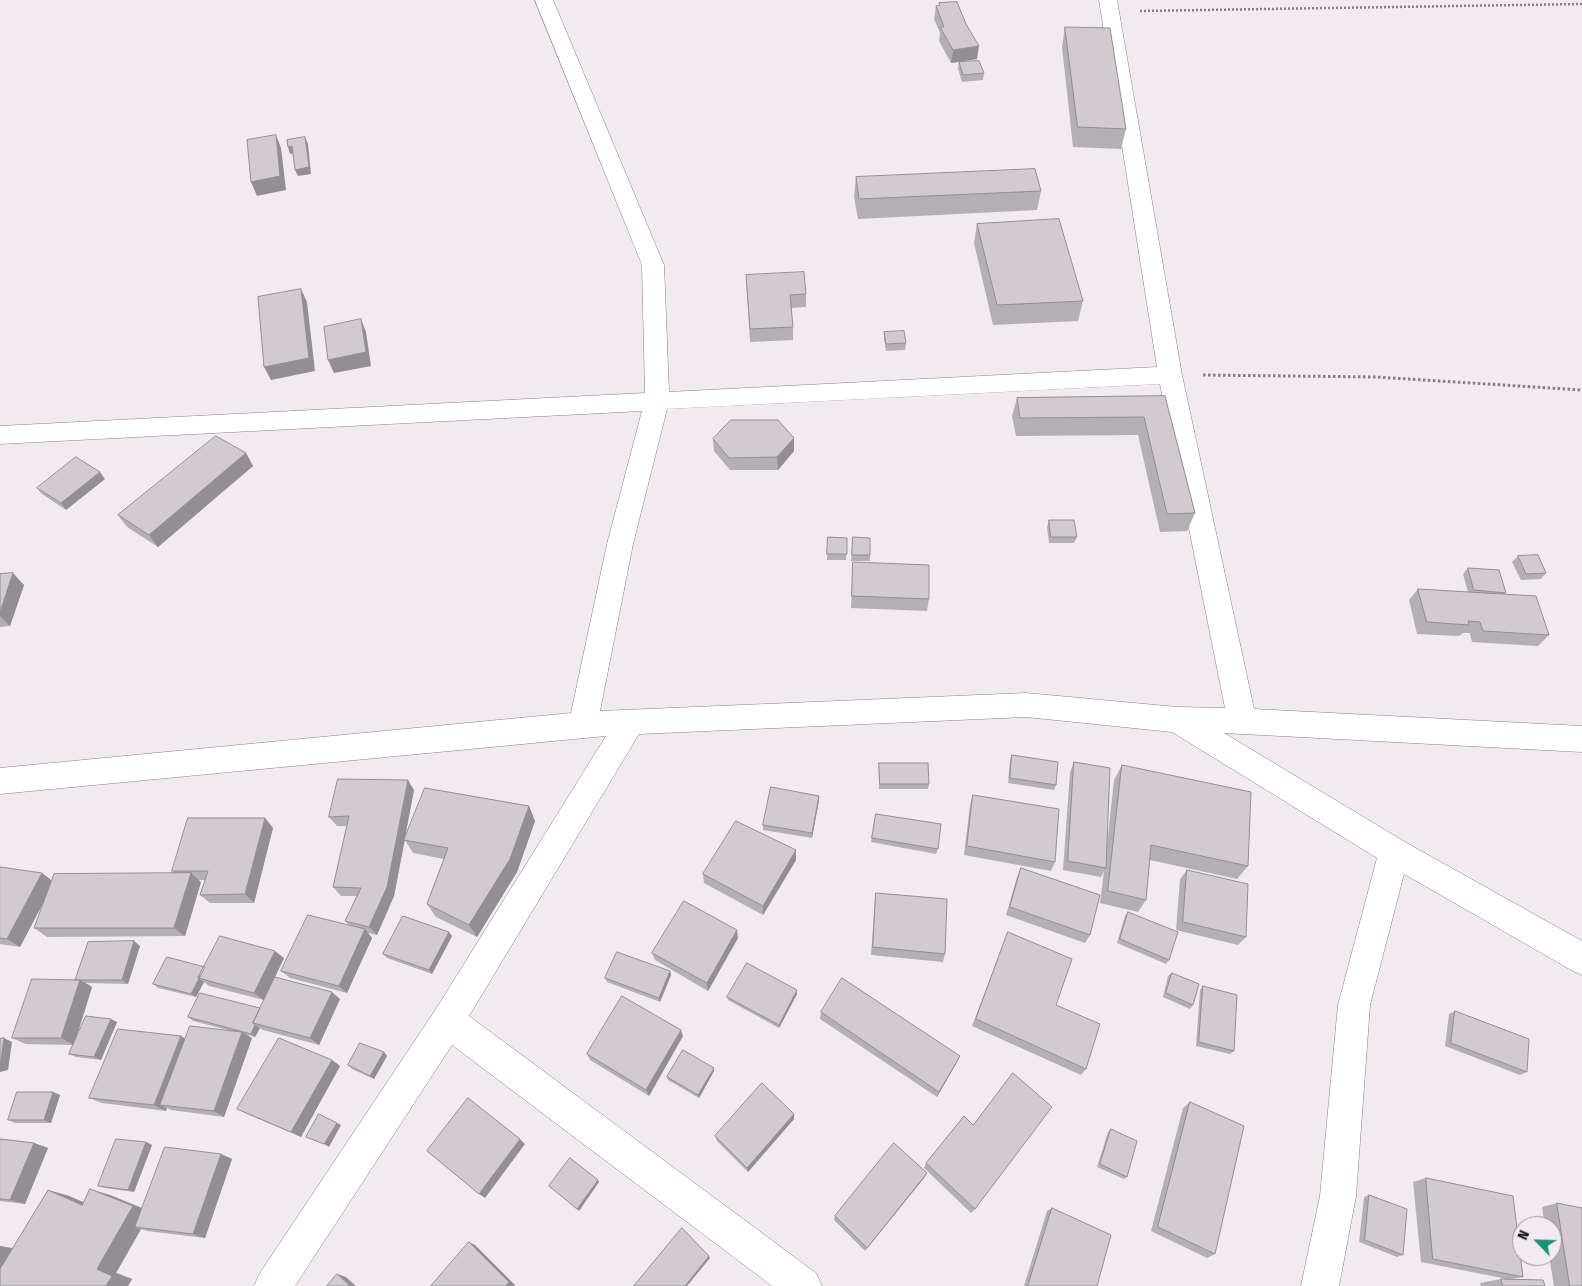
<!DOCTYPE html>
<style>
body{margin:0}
#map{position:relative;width:1582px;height:1286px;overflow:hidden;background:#f1ebf1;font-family:"Fira Sans Condensed",sans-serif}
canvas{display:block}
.north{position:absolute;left:1512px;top:1216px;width:50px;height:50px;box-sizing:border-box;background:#f1ebf1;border:1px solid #969196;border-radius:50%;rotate:294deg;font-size:14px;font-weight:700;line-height:20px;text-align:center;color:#0d0b0d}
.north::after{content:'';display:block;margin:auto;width:18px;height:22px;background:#199277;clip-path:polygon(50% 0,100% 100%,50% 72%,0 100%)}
</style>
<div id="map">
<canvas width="1582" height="1286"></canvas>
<div class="north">N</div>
</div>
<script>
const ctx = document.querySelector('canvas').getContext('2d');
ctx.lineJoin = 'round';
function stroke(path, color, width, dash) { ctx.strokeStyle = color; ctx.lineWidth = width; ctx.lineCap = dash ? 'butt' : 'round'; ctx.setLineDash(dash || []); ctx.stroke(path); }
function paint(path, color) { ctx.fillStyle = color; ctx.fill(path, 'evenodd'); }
const minor = new Path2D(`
 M535,0H553L664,265L669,392L1157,367L1099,0H1117L1182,375L1254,709L1582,726V752L1224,733L1405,842L1582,941V975L1571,970L1404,874L1370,1005L1356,1196L1339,1286H1301L1320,1196L1338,1005L1377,858L1172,732L1026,717L639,734L469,1016L816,1273L822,1286H772L452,1045L295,1286H254L260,1273L436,1009L606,736L0,794V768L571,713L607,544L642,411L0,444V426L645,393L642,265ZM1160,384L1225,708L1177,707L1026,693L600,711L633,544L667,409Z`);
stroke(minor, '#868086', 1);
stroke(new Path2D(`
 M1140,11L1582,4`), '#837f83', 2.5, [2, 2]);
stroke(new Path2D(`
 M1203,375L1376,377L1582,390`), '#837f83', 3, [2.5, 2.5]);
paint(minor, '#fff');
paint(new Path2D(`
 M939,3L966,24L977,59L951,63L939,41L940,33L934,19L936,6H939Z
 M1065,27L1126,129L1121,149L1073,147L1062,47Z
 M959,62L984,73L983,80L962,82L958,69Z
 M856,177L1041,191L1037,210L858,219L854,197Z
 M977,224L1083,301L1078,321L993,325L974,243Z
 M746,275L806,294V307L791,308L793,327V340L750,342Z
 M884,332L906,343L905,350L886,351L884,339Z
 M1165,396L1195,513L1187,531L1160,532L1138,435L1016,436L1012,416L1017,398Z
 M794,438V451L778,470H730L714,451L713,439Z
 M246,453L253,466L158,547L127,527L118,515Z
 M105,479L66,510L42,494L37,488Z
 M1049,520L1077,537L1074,543H1049L1047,527Z
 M828,537L847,538L846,560H827Z
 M853,537L870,555V561H851Z
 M1518,556L1546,573L1541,579L1521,580L1512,562Z
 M853,562L929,599L927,611L851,608Z
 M1468,568L1506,593L1505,594L1549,635L1538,646L1472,642L1470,633H1463L1459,636L1417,634L1409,600L1418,589L1468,592L1463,574Z
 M0,574L24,585L10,626L0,627Z
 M1012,755L1056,785L1054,790L1008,783L1010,760Z
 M1074,762L1107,845L1114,780L1122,765L1248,866L1237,879L1150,860L1146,900L1138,912L1100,903L1104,871L1101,877L1063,870L1070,772Z
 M879,763L929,784L928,789H879Z
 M414,790L405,836L529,806L535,821L517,872L477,937L436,917L427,904L444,859L413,853L405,840L394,896L377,935L368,933L372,938L347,993L290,978L281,971L349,925L345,921L357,896H341L333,887L347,826H337L329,817Z
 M973,795L1055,862L1051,871L964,855L970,805Z
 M819,796L812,838L763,830V825Z
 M876,814L938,849L936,854L871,842Z
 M265,818L273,828L254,903H210L200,895L205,880H198L201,882L185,936L47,937L34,928L46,898L20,947L0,944V867L52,881L175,873L172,871Z
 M796,850V860L763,915L704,883L703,874Z
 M1021,868L1090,935L1085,943L1006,915L1017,877Z
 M1187,870L1246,937L1238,945L1176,930L1180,879Z
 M876,893L945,954L943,962L871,955L875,901Z
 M1128,912L1169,960L1166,964L1117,943L1125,916Z
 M1008,932L1056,1005L1086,1069L1081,1075L972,1026Z
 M452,936L432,974L387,958L383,954Z
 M738,938L708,991L655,960L652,953Z
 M134,941L140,946L128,984L86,983L92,987L76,1038L117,1022L101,1060L76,1057L69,1054L73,1045L26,1044L12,1038L75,980Z
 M284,958L264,1000L209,986L204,982L196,997L158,988L153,984Z
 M670,971L671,975L660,1002L607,982L605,978Z
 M1172,973L1193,1005L1190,1009L1163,997L1168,976Z
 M1203,986L1234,1051L1230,1054L1196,1046L1200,990Z
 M797,994L779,1028L728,1000L727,997Z
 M340,999L319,1045L263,1030L260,1028L255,1037L247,1035L252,1038L224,1117L171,1110L167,1108L166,1111L102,1103L89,1098L181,1036L185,1039L228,1030L193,1021L188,1017Z
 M1455,1011L1527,1072L1520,1075L1445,1046L1449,1014Z
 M821,1012L957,1062L937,1097L820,1019Z
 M683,1036L649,1096L590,1060L587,1054Z
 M384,1052L387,1056L374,1079L352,1069L348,1065Z
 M332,1060L340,1066L301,1137L247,1114L237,1109Z
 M714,1071L699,1098L668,1080L667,1077Z
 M60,1095L51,1123H15L8,1120Z
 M1190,1102L1215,1254L1207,1258L1151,1231L1183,1108Z
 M794,1119L748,1172L717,1141L715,1136Z
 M1111,1129L1127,1177L1124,1179L1097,1167L1108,1132Z
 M0,1139L34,1143L48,1148L25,1204L0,1201Z
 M146,1142L152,1145L134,1192L105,1188L98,1186Z
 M221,1154L232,1159L205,1238L147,1231L141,1229L116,1273L132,1279L128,1286H0V1246L13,1248L48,1190L69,1196L83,1202L110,1195L142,1208Z
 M926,1163L975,1209L971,1213L924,1168Z
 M924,1178L865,1251L834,1220L835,1216Z
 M1426,1178L1523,1277L1511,1279L1545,1286H1481L1480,1283L1501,1279H1507L1421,1262L1413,1182Z
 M1369,1195L1403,1255L1397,1257L1359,1242L1364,1197Z
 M1557,1203L1582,1286H1554L1549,1256H1552V1226H1545L1542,1207Z
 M1052,1208L1097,1286H1024L1047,1211Z`), '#b4afb4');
paint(new Path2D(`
 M979,46L977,59L951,63L953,50Z
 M276,135L281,148L286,190L257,196L251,182Z
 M305,137L308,144L311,174L298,176L295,170Z
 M292,146L295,153L290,154L288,147Z
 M301,289L307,302L315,371L271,380L264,367Z
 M361,319L366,332L371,366L334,373L328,360Z
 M794,438V451L778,470L777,457Z
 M246,453L253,466L158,547L149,535Z
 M100,472L105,479L66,510L61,503Z
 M13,573L24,585L10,626L0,616V612Z
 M408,780L414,790L394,896L377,935L369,927Z
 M819,796V801L812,838V833Z
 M529,806L535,821L517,872L477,937L469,925Z
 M265,818L273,828L254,903L245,894Z
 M796,850V860L763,915V906Z
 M42,873L54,882L20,947L7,939Z
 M191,873L201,882L185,936L174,928Z
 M365,929L372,938L347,993L339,986Z
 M737,930L738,938L708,991L707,983Z
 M449,932L452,936L432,974L429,970Z
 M134,941L140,946L128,984L122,980Z
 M275,951L284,958L264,1000L254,993Z
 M670,971L671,975L660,1002L659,998Z
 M199,979L204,982L196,997L191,994Z
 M80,980L92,987L74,1045L61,1038Z
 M797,990V994L779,1028V1025Z
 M332,992L340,999L319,1045L310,1038Z
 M111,1019L117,1022L101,1060L94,1057Z
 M255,1025L260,1028L255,1037L251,1034Z
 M681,1030L683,1036L649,1096L646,1090Z
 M242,1032L252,1038L224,1117L214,1111Z
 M181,1036L192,1043L160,1105L167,1108L166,1111L154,1105Z
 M4,1038L12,1042L8,1070L0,1072V1067Z
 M384,1052L387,1056L374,1079L370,1076Z
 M960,1056L957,1062L937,1097L939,1092Z
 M332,1060L340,1066L301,1137L291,1132Z
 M714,1068V1071L699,1098L698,1095Z
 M53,1092L60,1095L51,1123L44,1120Z
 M794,1114V1119L748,1172L747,1168Z
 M337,1123L341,1125L329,1147L324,1144Z
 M520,1139L525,1144L485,1198L479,1194Z
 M146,1142L152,1145L134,1192L128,1190Z
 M34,1143L48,1148L25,1204L10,1200Z
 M221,1154L232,1159L205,1238L193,1234Z
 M927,1173L924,1178L865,1251L867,1248Z
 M598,1180L599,1182L579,1211L577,1209Z
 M90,1189L110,1195L151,1212L135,1227L141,1229L116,1273L132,1279L128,1286H106L97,1269Z
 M48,1190L69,1196L101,1210L82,1205Z
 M469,1242L475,1245L515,1285L514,1286H506Z
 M0,1246L15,1249L0,1286Z
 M709,1256L710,1258L687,1286H685Z
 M337,1274L346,1277L356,1286H350Z`), '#928e92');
const building = new Path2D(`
 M957,2L966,24L979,46L953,50L940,27H944L936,6L940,5L939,3Z
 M1065,27L1110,28L1126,129L1078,127Z
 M979,61L984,73L963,75L959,62Z
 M276,135L280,176L251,182L247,140Z
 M305,137L309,167L295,170L292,146L288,147L287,140Z
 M1035,169L1041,191L859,199L856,177Z
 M1059,219L1083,301L997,305L977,224Z
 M804,272L806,294L790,295L793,327L750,329L746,275Z
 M301,289L309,358L264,367L258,297Z
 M361,319L366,352L328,360L324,327Z
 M904,331L906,343L886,344L884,332Z
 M1165,396L1195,513L1167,514L1144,417L1020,418L1017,398Z
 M731,420H778L794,438L777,457L729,458L713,439Z
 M216,436L246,453L149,535L118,515Z
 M76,457L100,472L61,503L37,488Z
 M1049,520H1074L1077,537H1051Z
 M828,537L847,538V554H827Z
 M853,537L870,538V555H852Z
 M1538,555L1546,573L1526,574L1518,556Z
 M853,562L929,565V599L852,596Z
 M1468,568L1499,570L1506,593L1474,590Z
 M13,573L0,612V574Z
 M1418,589L1536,596L1549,635L1483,631L1480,622L1468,621L1469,625L1427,622Z
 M1012,755L1058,762L1056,785L1010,778Z
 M1074,762L1110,768L1106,868L1068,861Z
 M879,763H928L929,784H880Z
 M1122,765L1251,792L1248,866L1151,845L1146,900L1108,891Z
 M338,779L408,780L387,887L369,927L345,921L361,888L333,887L349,816L329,817Z
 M771,787L819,796L812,833L763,825Z
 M425,788L529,806L510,859L469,925L427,904L448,848L404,840Z
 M973,795L1059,809L1055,862L967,846Z
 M876,814L941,824L938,849L872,838Z
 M188,818H265L245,894L200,895L208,871H172Z
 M736,821L796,850L763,906L703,874Z
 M0,867L42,873L7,939L0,938Z
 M1021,868L1100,895L1090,935L1010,907Z
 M1187,870L1248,884L1246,937L1183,922Z
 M191,873L174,928H34L54,874Z
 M876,893L947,899L945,954L873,947Z
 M684,901L737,930L707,983L652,953Z
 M1128,912L1178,932L1169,960L1120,939Z
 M308,915L365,929L339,986L281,971Z
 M403,916L449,932L429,970L383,954Z
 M1008,932L1072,959L1056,1005L1100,1024L1086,1069L976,1019Z
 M220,936L275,951L254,993L198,978Z
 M134,941L122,980H75L88,942Z
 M617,952L670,971L659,998L605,978Z
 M167,957L205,967L191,994L153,984Z
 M747,963L797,990L779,1025L727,997Z
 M1172,973L1199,984L1193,1005L1166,993Z
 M275,977L332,992L310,1038L253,1023Z
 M842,978L960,1056L939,1092L821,1012Z
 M32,979L80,980L61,1038H12Z
 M1203,986L1237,995L1234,1051L1199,1042Z
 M200,993L260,1008L253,1023L255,1025L251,1034L188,1017Z
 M622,996L681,1030L646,1090L587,1054Z
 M1455,1011L1529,1039L1527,1072L1451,1043Z
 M86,1016L111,1019L94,1057L69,1054Z
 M190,1026L242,1032L214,1111L160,1105Z
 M118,1029L181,1036L154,1105L89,1098Z
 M4,1038L0,1067V1039Z
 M279,1038L332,1060L291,1132L237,1109Z
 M360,1043L384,1052L370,1076L348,1065Z
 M683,1050L714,1068L698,1095L667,1077Z
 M1013,1073L1052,1107L975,1209L926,1163L964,1116L973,1125Z
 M762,1083L794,1114L747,1168L715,1136Z
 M17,1092H53L44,1120H8Z
 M468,1098L520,1139L479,1194L427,1151Z
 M1190,1102L1244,1126L1215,1254L1158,1227Z
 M319,1114L337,1123L324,1144L306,1137Z
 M1111,1129L1137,1141L1127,1177L1100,1164Z
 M0,1139L34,1143L10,1200L0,1199Z
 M116,1139L146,1142L128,1190L98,1186Z
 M894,1143L927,1173L867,1248L835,1216Z
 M165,1147L221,1154L193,1234L135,1227Z
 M570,1158L598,1180L577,1209L549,1186Z
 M1426,1178L1513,1196L1523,1277L1433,1259Z
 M90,1189L133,1206L97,1269L112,1276L106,1286H0V1269L48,1190L82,1205Z
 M1369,1195L1407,1209L1403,1255L1365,1240Z
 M1557,1203L1582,1208V1286H1570Z
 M1052,1208L1111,1235L1097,1286H1028Z
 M682,1228L709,1256L685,1286H634Z
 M469,1242L509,1282L506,1286H431Z
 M337,1274L350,1286H327Z
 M1501,1279L1543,1280L1545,1286H1503Z`);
paint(building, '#d1cbd1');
stroke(building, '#928e92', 1);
</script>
